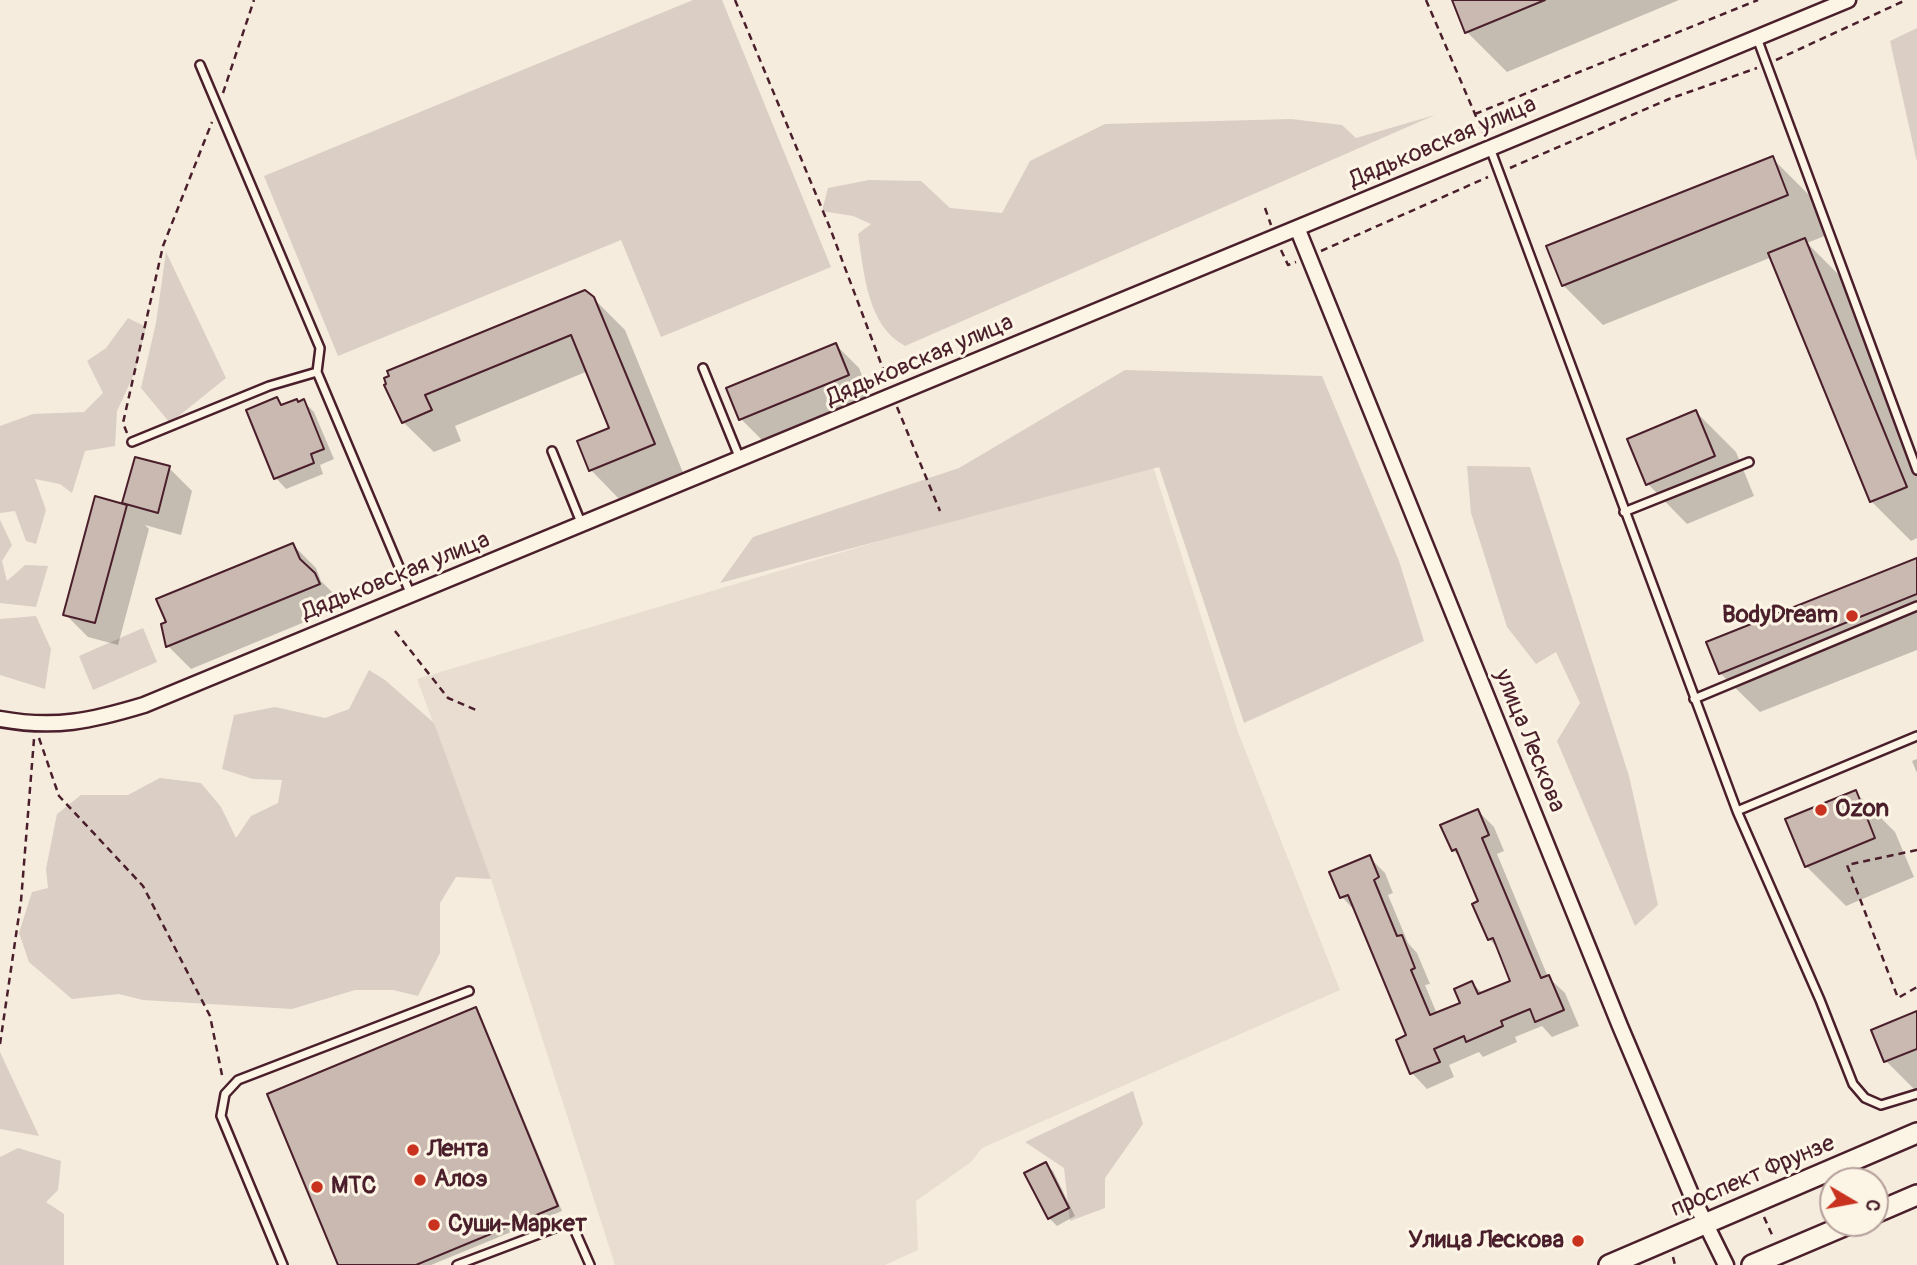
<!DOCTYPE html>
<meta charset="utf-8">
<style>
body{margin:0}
#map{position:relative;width:1917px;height:1265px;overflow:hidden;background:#f5ecde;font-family:Pangolin,sans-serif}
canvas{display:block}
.north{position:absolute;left:1819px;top:1167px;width:70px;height:70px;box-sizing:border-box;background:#fcf5e5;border:2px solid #b59f9b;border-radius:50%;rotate:100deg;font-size:19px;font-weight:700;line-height:28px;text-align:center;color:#4a1f2b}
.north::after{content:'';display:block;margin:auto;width:24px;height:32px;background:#c8321e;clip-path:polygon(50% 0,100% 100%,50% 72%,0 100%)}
</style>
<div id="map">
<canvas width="1917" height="1265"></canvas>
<div class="north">С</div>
</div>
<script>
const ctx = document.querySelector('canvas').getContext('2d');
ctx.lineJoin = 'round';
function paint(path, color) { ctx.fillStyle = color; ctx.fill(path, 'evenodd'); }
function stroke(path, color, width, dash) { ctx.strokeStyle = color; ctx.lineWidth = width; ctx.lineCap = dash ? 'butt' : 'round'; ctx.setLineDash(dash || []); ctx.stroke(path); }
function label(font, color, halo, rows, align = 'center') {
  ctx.font = font + ' Pangolin,sans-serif'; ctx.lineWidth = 6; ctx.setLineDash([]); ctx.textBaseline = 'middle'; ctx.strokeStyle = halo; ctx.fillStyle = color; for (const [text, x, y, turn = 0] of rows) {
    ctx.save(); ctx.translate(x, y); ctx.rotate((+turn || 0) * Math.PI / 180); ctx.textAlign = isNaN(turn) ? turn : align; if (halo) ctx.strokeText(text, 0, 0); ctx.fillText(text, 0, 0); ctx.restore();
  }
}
paint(new Path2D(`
 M1151,460L1238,732L1340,990L982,1148L971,1162L916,1201L918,1250L885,1265H615L491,879L417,679Z`), '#e8ddd0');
paint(new Path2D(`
 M693,0H722L831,267L661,337L621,240L338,356L264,176Z
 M1917,28V162L1890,41Z
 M1435,115L905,346C867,326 864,272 858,234L871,224L853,216L822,211L828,188L869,180L921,181L950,208L1002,213L1030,161L1105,124L1291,119L1342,125L1356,138Z
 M166,252L226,378L170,423L141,388L156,323Z
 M128,318L146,327L135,372L117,411L115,446L85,451L72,493L60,484L35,479L46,510L36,544L26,541L15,511L0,513V426L33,414L84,412L103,393L87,361L106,348Z
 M1125,370L1322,376L1399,561L1424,641L1244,723L1159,467L720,583L753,537L959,468Z
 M1467,466L1530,467L1629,776L1658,905L1635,926L1557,741L1580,703L1556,652L1536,664L1507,627L1471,513Z
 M0,520L12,545L2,561L7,581L25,565L48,566L36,607L0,603Z
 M36,616L51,649L45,689L0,675V619Z
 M143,628L157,662L93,690L79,656Z
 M369,670L385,680L434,723L491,879L456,877L440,903V953L418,996L393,990H355L292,1009L143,1000L119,994L72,999L29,962L19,933L32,892L48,888L46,869L57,814L81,795H128L160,778L201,783L221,807L236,838L251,816L278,803L282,780L253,779L222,769L234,715L275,707L325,718L349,709Z
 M0,1052L39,1136L0,1129Z
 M1133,1091L1143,1124L1105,1178V1208L1070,1221L1064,1168L1025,1142Z
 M18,1148L61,1161L58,1190L46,1202L64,1214V1265H0V1157Z`), '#dbcec4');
paint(new Path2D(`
 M1454,0H1679L1507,72L1467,32Z
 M1772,158L1812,198L1827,235L1807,243L1844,280L1917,458V538L1911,541L1871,501L1772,257L1603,325L1563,285Z
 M593,298L625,330L684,475L621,501L591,470L611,429L588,371L455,426L461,441L434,452L403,422L386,379Z
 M836,345L859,368L871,398L764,442L741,419L729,389Z
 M277,399L284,406L304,402L314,412L334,459L320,465L323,474L286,489L276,478L248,410Z
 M1696,412L1736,452L1754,496L1687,524L1648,484Z
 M169,468L192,491L181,535L145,525L149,529L118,645L88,637L65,614L96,498L128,507L124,503Z
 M293,545L316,568L321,581L338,598L341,607L191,669L168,646V623Z
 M1917,559V650L1760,712L1720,673Z
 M1917,759V773L1912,761Z
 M1855,792L1895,832L1914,877L1846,906L1806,866Z
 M1478,811L1494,827L1504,851L1497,854L1548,977L1565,993L1579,1026L1552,1037L1542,1026L1515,1037L1517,1042L1483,1057L1479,1052L1449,1065L1454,1077L1427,1089L1412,1073L1408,1036L1357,913L1342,897L1331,873L1369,857L1385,873L1393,893L1388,895L1408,943L1417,953L1430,984L1425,985L1437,1014L1462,1004L1472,983L1483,994L1512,982L1499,949L1489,939L1480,902L1462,859L1453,850Z
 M476,1009L480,1014L562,1211L431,1265H340Z
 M1917,1013V1092L1886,1061Z
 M1045,1164L1053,1171L1075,1216L1057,1226L1049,1218Z`), '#0003');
const building = new Path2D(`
 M1452,0H1545L1465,33Z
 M1773,156L1788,195L1562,286L1546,246Z
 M1805,238L1907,487L1870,502L1768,253Z
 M585,290L594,297L655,444L589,471L577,441L609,428L571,335L425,395L432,410L402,423L384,385L386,384L384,378L389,376L387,371Z
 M836,343L849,375L739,420L726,388Z
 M277,397L281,405L297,399L298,402L304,399L324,449L311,454L314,463L274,479L246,410Z
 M1696,410L1715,456L1646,485L1627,439Z
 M135,457L170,466L158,513L122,503Z
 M95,496L127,505L95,623L63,615Z
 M293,543L300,559L315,573L320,584L166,647L161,624L166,622L156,599Z
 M1917,558V594L1719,674L1706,642Z
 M1856,790L1875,838L1805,867L1785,819Z
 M1478,809L1489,835L1482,838L1541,978L1549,975L1564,1010L1535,1022L1530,1009L1501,1021L1503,1026L1466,1042L1464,1036L1434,1049L1440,1062L1410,1074L1396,1040L1406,1035L1348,895L1340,898L1329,872L1370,855L1379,877L1374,880L1397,936L1402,935L1415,968L1411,970L1430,1015L1460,1003L1454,989L1472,981L1478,994L1510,981L1493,938L1488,940L1472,904L1478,901L1456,849L1452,851L1440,825Z
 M476,1007L558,1206L416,1265H338L267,1094Z
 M1917,1011V1049L1884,1062L1871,1030Z
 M1046,1162L1069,1208L1048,1219L1024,1173Z`);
paint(building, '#cab9b1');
stroke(building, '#4a1f2b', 2);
const lane = new Path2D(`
 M1757,38L1917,470
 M200,65L320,348L317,372
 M1490,148L1737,811
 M703,368L740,459
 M132,442L269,386L317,372L411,595
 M552,451L582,525
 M1624,512L1749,462
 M1694,699L1917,606
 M1917,736L1737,811L1820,1000L1853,1084L1865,1098L1881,1105L1917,1094
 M283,1265L221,1116L225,1094L238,1080L469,991
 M457,1265L571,1222L590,1265`);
const street = new Path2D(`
 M1298,230L1620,1026L1691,1194L1726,1265
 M0,719C55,729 91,721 144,705L1848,0`);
const secondary = new Path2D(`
 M1875,1213L1917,1195
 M1609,1265L1917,1133
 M1752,1265L1851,1223`);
stroke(lane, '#4a1f2b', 12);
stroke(street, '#4a1f2b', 19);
stroke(secondary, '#4a1f2b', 24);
stroke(new Path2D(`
 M735,0L830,228L888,382
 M1426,0L1484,135
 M1776,60L1906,0
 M223,93L254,0
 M1475,114L1758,0
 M1510,168L1669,99L1757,68
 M1265,208L1271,225
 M1281,250L1288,265L1296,262
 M1321,251L1488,177
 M897,407L940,511
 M127,433L123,423L163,246L212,122
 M395,631L448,698L476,710
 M39,738L59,796L143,886L210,1016L223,1080
 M1917,850L1847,865L1898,998L1917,987
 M0,1044L21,901L34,739
 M1764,1217L1773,1237
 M1673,1257L1675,1265`), '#4a1f2b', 2.5, [7, 5]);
stroke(lane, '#fcf5e5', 7);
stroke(street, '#fcf5e5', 14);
stroke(secondary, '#fcf5e5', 19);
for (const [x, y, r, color] of [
 [1852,616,7,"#c8321e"],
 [1821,810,7,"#c8321e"],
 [413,1150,7,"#c8321e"],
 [420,1180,7,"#c8321e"],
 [317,1187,7,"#c8321e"],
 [434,1225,7,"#c8321e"],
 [1578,1241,7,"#c8321e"]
]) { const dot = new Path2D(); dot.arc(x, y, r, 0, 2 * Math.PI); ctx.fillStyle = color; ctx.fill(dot); stroke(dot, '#fcf5e5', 2.5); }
label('24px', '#4a1f2b', '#fcf5e5', [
 ["Дядьковская улица",1443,143,-23],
 ["Дядьковская улица",920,361,-23],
 ["Дядьковская улица",396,577,-22],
 ["улица Лескова",1529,741,68],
 ["проспект Фрунзе",1753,1177,-23]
]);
label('bold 24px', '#4a1f2b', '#fcf5e5', [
 ["BodyDream",1838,616,"right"],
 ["Ozon",1835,810],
 ["Лента",427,1150],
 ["Алоэ",434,1180],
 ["МТС",331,1187],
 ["Суши-Маркет",448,1225],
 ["Улица Лескова",1564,1241,"right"]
], 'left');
</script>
